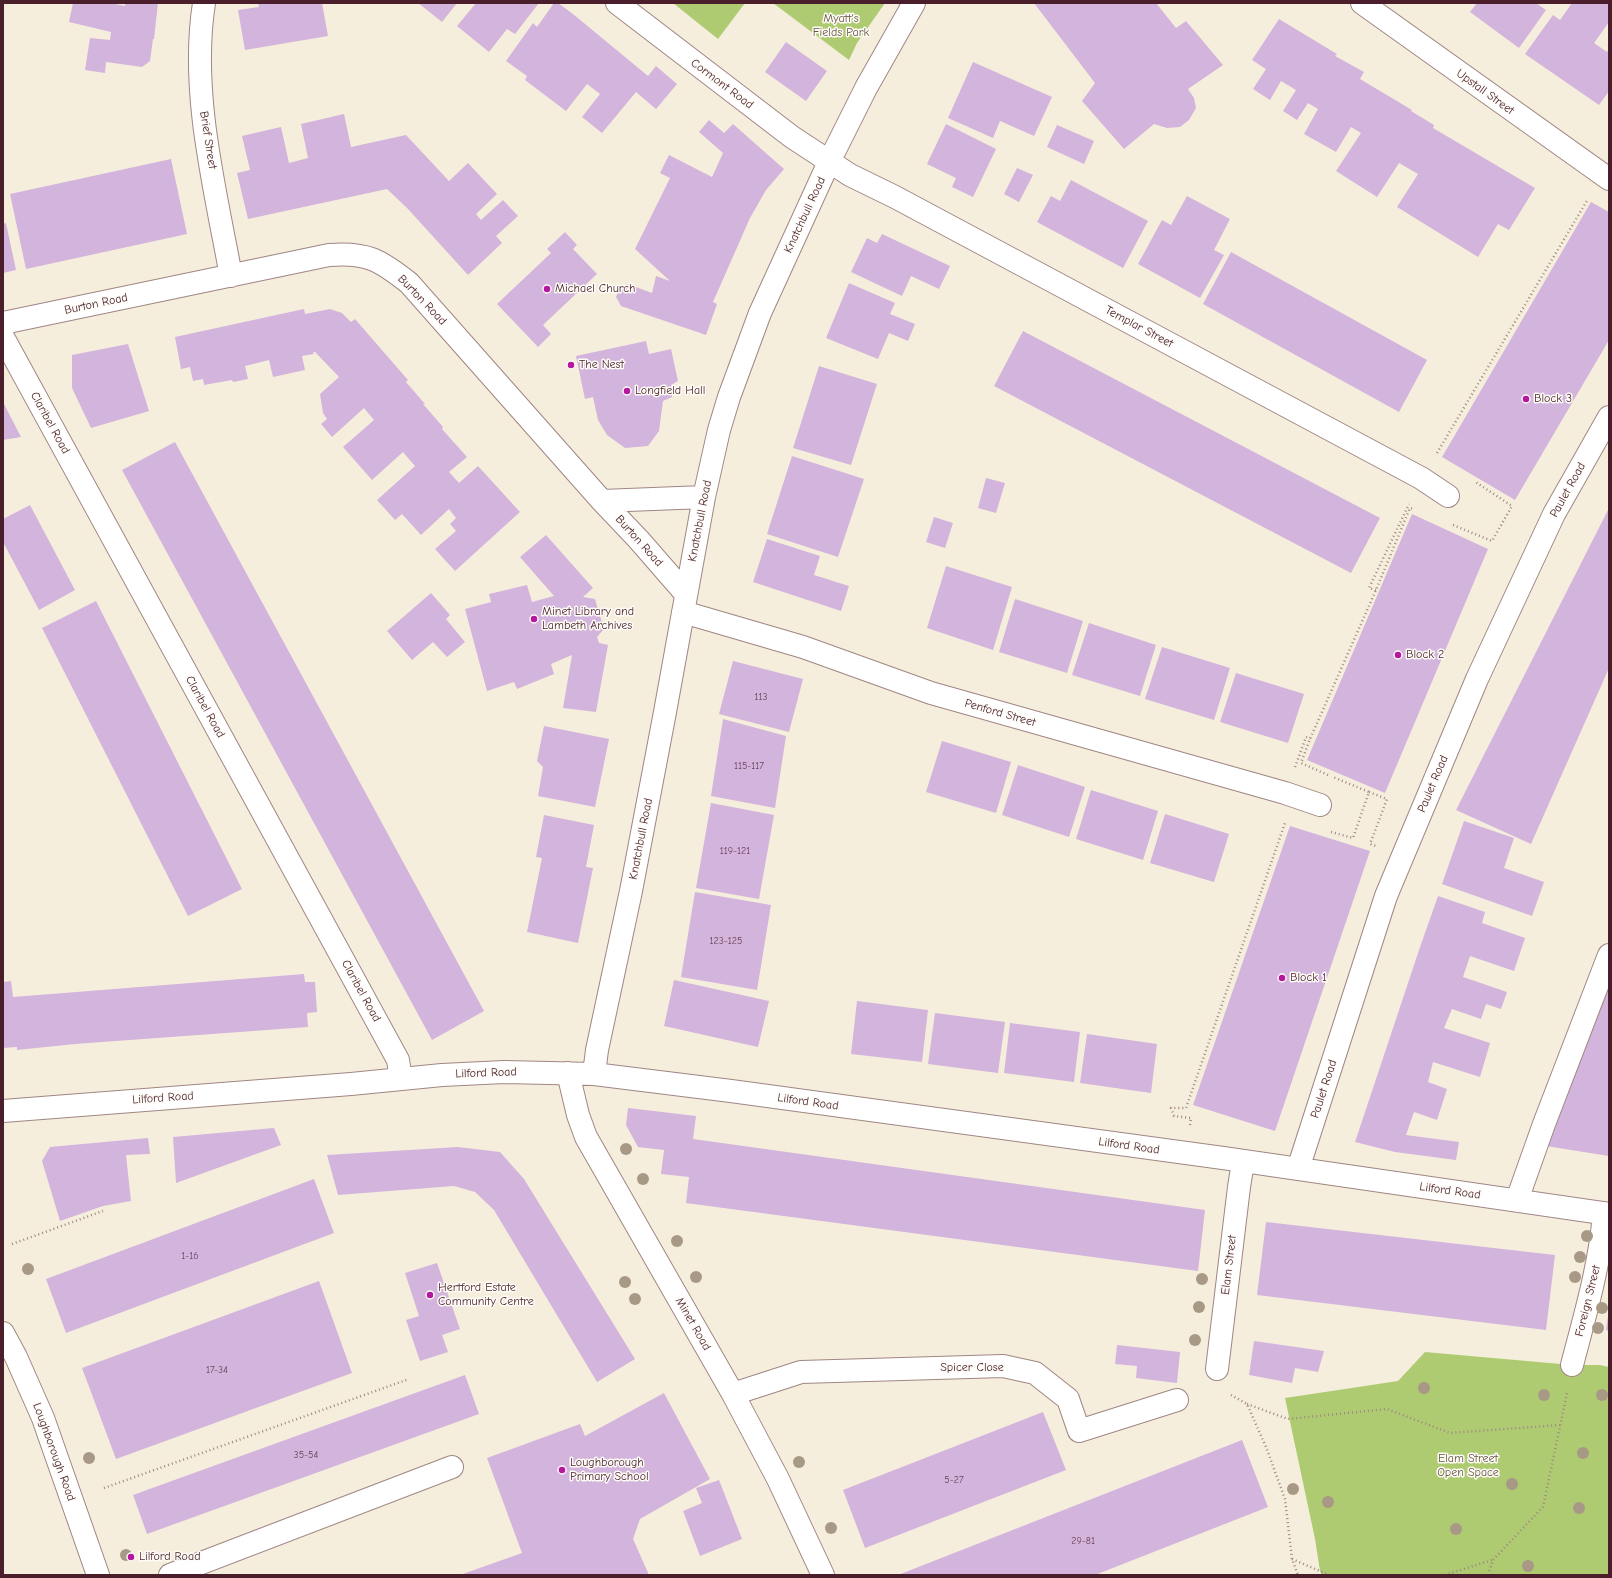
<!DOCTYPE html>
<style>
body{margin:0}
#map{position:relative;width:1612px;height:1578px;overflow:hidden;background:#f6eedc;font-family:"Comic Neue",sans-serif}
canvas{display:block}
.frame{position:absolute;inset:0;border:4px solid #4a1f2b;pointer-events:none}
</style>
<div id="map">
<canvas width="1612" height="1578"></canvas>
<div class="frame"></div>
</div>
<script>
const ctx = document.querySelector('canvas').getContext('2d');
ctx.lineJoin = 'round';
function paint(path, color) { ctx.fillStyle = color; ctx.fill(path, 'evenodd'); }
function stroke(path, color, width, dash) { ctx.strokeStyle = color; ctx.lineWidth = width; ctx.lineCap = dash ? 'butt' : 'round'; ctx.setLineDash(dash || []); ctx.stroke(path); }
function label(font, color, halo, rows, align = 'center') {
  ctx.font = font + ' "Comic Neue",sans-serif'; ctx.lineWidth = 3; ctx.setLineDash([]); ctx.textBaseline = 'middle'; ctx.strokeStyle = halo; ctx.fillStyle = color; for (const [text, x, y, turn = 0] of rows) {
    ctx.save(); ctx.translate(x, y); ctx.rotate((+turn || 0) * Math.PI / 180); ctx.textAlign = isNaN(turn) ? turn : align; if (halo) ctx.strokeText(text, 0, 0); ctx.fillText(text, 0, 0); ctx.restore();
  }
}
paint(new Path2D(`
 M673,3H745L718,39Z
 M773,3H885L857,43L849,60Z
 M1425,1352L1572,1365H1600L1609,1367V1575H1322L1320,1571L1315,1539L1285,1398L1398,1381Z`), '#afcb72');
paint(new Path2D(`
 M73,3H110L125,6V3H158L154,39H153L150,61L142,67L106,62L105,73L85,70L90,38L110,40L111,32L69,22Z
 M258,3H322L328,36L245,50L238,10L259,7Z
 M418,3H457L442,22Z
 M476,3H539L515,34L507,29L489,52L457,26Z
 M554,3H558L573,14L648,76L656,66L677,84L656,109L636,92L602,133L582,117L600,94L587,84L566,111L525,80L527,76L506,61L533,23L537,27Z
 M1034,3H1156L1176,28L1186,21L1223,65L1188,89L1194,98L1196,108L1189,120L1180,127L1167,128L1154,124L1124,149L1082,101L1095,83Z
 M1477,3H1536L1546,10L1519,48L1470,12Z
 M1572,3H1609V22L1594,43L1607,52L1609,48V91L1599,105L1525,54L1553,15L1560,20Z
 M1279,19L1337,54L1335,56L1364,72L1360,79L1412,110L1411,111L1434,125L1433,128L1535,188L1509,230L1498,224L1478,257L1397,207L1418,174L1399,163L1377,197L1336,171L1361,133L1351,127L1336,152L1304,134L1318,109L1308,103L1297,120L1283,111L1296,90L1281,81L1270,100L1253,89L1266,69L1252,60Z
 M786,42L827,71L806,101L765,72Z
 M973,62L1052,97L1034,136L1000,121L993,138L948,118Z
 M344,114L351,147L406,135L449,181L468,163L497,194L476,214L481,220L503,200L518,216L496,236L502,243L468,275L408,209L387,189L248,219L237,173L250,170L242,136L281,127L289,163L308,158L301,124Z
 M709,120L724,133L733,124L784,169L766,190L750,218L713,302L717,304L706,335L621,306L616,297L620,287L628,284L652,293L656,276L670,281L635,249L670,178L660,173L669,155L712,177L723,153L699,132Z
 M946,124L996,149L973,197L952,187L956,178L927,164Z
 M1057,125L1094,141L1084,164L1047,147Z
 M171,159L187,234L26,269L10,194Z
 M1017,168L1033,175L1019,202L1004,194Z
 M1071,180L1148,221L1123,268L1037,222L1051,196L1060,201Z
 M1187,196L1230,219L1214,250L1224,255L1200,298L1138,264L1162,220L1171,225Z
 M1591,202L1609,212V340L1515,500L1442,457Z
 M6,223L16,270L3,273V224Z
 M565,232L577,245L573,249L597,274L543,325L551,334L538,347L497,304L551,253L547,249Z
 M882,234L950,266L939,289L911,276L902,296L851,272L867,238L877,243Z
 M1231,252L1427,360L1399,412L1203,304Z
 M849,283L895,303L890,314L915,324L908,341L889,333L878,359L826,338Z
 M304,309L305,314L330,309L342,313L351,322L355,319L408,380L406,382L425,404H423L443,427L442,429L467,457L449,472L459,483L478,466L520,512L455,571L435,549L456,531L450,524L456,518L449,509L421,535L402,514L395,520L377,500L415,466L408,458L403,452L372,480L343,447L374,420L364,408L332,437L321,424L327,419L323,413L320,394L339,377L315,352H313L314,354L302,356L305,370L273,377L269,360L245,366L248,379L233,382L232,380L204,385L203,379L193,381L190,367L181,369L175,337Z
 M1023,331L1380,518L1351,573L994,386Z
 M646,341L649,354L671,349L678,381L671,385L672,397L663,401L659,431L648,446L625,448L607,435L598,420L593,397L585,399L576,356Z
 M128,344L149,411L91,428L72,388V355Z
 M819,366L877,384L851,465L793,448Z
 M3,402L21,437L3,440Z
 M175,442L484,1011L432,1040L122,470Z
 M792,456L864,479L838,557L767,534Z
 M986,478L1005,483L996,513L978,508Z
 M30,505L75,590L39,610L3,542V519Z
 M1609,508V668L1531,844L1456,810Z
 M1412,514L1488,549L1385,793L1307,760Z
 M934,517L953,523L945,548L926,542Z
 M546,535L593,588L583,597L595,599L604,629L597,637L599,643L608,645L596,712L563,708L572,655L551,664L554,674L517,689L514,682L487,691L465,609L491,602L489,594L527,585L532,602L554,596L520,557Z
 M767,539L820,556L814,575L849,586L841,611L753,582Z
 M946,566L1012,587L993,650L927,628Z
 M431,593L450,615L446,619L465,642L447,657L433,642L412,660L387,631Z
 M1015,599L1083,621L1067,673L999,652Z
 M96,601L242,889L188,916L42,628Z
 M1089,623L1156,645L1140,696L1072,675Z
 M1162,647L1230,668L1214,720L1145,699Z
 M733,661L803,679L789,732L719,714Z
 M1236,673L1304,694L1288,743L1220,722Z
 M723,719L786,736L775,808L711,796Z
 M544,726L609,739L595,807L538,796L543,767L537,761Z
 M942,741L1011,762L996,813L926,792Z
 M1018,765L1085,787L1069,837L1002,815Z
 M1091,790L1158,811L1143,860L1076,839Z
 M711,803L774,815L759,899L696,888Z
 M1165,814L1229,834L1214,882L1150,863Z
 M544,815L594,825L586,867L593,868L578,943L527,932L542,858L536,857Z
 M1464,821L1514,838L1504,868L1544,882L1532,916L1442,884Z
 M1290,826L1370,851L1275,1131L1193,1105Z
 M695,892L771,905L757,990L681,977Z
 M1438,896L1485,912L1482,923L1525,938L1514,971L1470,956L1463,977L1507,992L1501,1009L1486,1004L1481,1019L1452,1009L1444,1028L1490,1043L1480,1077L1433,1062L1428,1082L1447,1089L1437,1120L1414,1112L1406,1135L1459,1142L1456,1160L1395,1152L1355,1142L1419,950Z
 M304,974L305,982H315L317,1012L307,1013L308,1027L75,1044L17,1050V1047L3,1048V982L11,981L13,997Z
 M674,980L769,1001L758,1047L664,1026Z
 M1609,986V1156L1546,1146Z
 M857,1001L928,1010L922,1062L851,1054Z
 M935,1013L1005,1022L998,1073L928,1064Z
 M1010,1023L1080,1032L1074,1082L1004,1073Z
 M1087,1034L1157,1044L1151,1093L1080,1083Z
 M628,1108L696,1116L693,1139L1205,1210L1198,1271L686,1203L689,1177L661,1174L664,1150L638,1147L626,1125Z
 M274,1128L281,1145L176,1183L173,1137Z
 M148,1138L150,1154L126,1155L131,1201L103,1206L60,1221L42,1161L50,1147Z
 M458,1147L500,1152L524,1179L635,1359L597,1382L494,1210L475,1192L454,1186L338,1195L327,1155Z
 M314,1179L334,1233L66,1333L46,1279Z
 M1266,1222L1555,1255L1546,1330L1257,1295Z
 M437,1263L460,1329L442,1335L448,1352L420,1361L406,1320L419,1316L405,1273Z
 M319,1281L352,1373L116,1459L82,1368Z
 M1608,1316H1609V1331L1606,1330Z
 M1254,1341L1324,1351L1318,1372L1295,1368L1292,1383L1249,1375Z
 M1117,1345L1180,1352L1177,1383L1136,1378L1137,1366L1115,1364Z
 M465,1375L479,1414L147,1534L133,1495Z
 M664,1393L710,1479L640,1519L633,1539L649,1575H460L522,1553L487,1458L580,1424L585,1436Z
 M1043,1412L1066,1470L865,1548L843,1490Z
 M1242,1440L1268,1507L1095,1575H898Z
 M719,1480L742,1539L700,1556L683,1511L702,1503L696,1488Z`), '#d3b4dd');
const minor = new Path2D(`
 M204,3C190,92 215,188 231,276
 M617,3L792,137L850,175L895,197L1421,478L1448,496
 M1362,3L1609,179
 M3,323L329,255C367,252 380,260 409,283L602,501L639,540L686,594
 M3,337L398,1060L401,1079
 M602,501L704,497
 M683,612L803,647L931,693L1285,793L1320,805
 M568,1073L578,1115L586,1137L733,1394L778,1479L823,1575
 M594,1074L597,1050L631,891L665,712L704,497L719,430L729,397L760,313L829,162L866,88L914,3
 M3,1111L351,1084L442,1075L504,1072L594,1074L731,1091L1223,1158L1609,1214
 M1298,1169L1386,896L1477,679L1554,514L1609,417
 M1517,1200L1544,1124L1609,955
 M3,1333L16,1357L43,1418L98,1575
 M1572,1365C1585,1315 1600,1265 1604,1213
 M1217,1369L1239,1187L1243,1162
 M733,1394L801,1372L1003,1366L1035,1373L1068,1399L1079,1431L1177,1400
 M170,1575L452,1467`);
stroke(minor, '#a08684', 24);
stroke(new Path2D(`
 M1437,453L1588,199
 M1453,525L1492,541L1512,506L1474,481
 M1376,590L1369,588L1409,504
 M1295,767L1306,737L1310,739
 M1328,775L1301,763L1310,739L1376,590L1410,508L1413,509
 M1369,792L1387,799L1370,844L1376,846
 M1331,832L1353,838L1369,792L1333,777
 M1190,1125L1191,1118L1174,1116L1171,1108H1186L1285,823
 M12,1244L103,1211
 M1231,1395L1247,1404L1266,1447L1285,1499L1292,1559L1298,1575
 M1247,1404L1288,1419L1387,1409L1450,1433L1560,1425
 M104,1488L409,1379
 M1292,1559L1329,1575
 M1445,1575L1492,1560
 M1488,1575L1493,1560L1543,1507L1567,1393`), '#a08684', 2.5, [1, 3]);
stroke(minor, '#fff', 22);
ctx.fillStyle = '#a89986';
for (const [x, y] of [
 [626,1149],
 [643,1179],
 [1587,1236],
 [677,1241],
 [1580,1257],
 [28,1269],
 [696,1277],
 [1575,1277],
 [1202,1279],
 [625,1282],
 [635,1299],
 [1199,1307],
 [1602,1308],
 [1598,1328],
 [1195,1340],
 [1424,1388],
 [1544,1395],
 [1602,1395],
 [1583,1453],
 [89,1458],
 [799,1462],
 [1512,1484],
 [1293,1489],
 [1328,1502],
 [1579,1508],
 [831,1528],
 [1456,1529],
 [126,1555],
 [1528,1566]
]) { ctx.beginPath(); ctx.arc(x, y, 6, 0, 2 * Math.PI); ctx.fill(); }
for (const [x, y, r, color] of [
 [547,289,4,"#b5179e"],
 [571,365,4,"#b5179e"],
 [627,391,4,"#b5179e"],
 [1526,399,4,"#b5179e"],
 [534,619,4,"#b5179e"],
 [1398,655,4,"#b5179e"],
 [1282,978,4,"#b5179e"],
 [430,1295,4,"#b5179e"],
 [562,1470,4,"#b5179e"],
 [131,1557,4,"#b5179e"]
]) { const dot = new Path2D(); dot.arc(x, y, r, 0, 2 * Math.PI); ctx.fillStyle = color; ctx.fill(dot); stroke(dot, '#fdfcf7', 1.5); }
label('10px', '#6c4458', null, [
 ["113",761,697],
 ["115-117",749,766],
 ["119-121",735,851],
 ["123-125",726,941],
 ["1-16",190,1256],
 ["17-34",217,1370],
 ["35-54",306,1455],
 ["5-27",954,1480],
 ["29-81",1083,1541]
]);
label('12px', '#685340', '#fdfcf7', [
 ["Myatt's",841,19],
 ["Fields Park",841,33],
 ["Elam Street",1468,1459],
 ["Open Space",1468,1473]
]);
label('12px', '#4a1f2b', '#fdfcf7', [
 ["Cormont Road",722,84,37],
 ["Upstall Street",1485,92,36],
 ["Brief Street",208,140,81],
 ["Knatchbull Road",805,215,-65],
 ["Burton Road",422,300,46],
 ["Burton Road",96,304,-12],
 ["Templar Street",1139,327,28],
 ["Claribel Road",50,423,61],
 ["Paulet Road",1568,490,-61],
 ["Knatchbull Road",700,521,-79],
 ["Burton Road",639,541,48],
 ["Claribel Road",205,707,61],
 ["Penford Street",1000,713,16],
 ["Paulet Road",1433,784,-67],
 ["Knatchbull Road",641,839,-79],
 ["Claribel Road",361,991,61],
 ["Lilford Road",486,1073,-2],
 ["Paulet Road",1324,1089,-72],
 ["Lilford Road",163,1098,-4],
 ["Lilford Road",808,1102,8],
 ["Lilford Road",1129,1146,8],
 ["Lilford Road",1450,1191,8],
 ["Elam Street",1229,1265,-83],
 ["Foreign Street",1588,1301,-76],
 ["Minet Road",693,1324,60],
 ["Spicer Close",972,1368],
 ["Loughborough Road",54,1452,70]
]);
label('12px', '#4a1f2b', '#fdfcf7', [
 ["Michael Church",555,289],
 ["The Nest",579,365],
 ["Longfield Hall",635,391],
 ["Block 3",1534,399],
 ["Minet Library and",542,612],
 ["Lambeth Archives",542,626],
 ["Block 2",1406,655],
 ["Block 1",1290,978],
 ["Hertford Estate",438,1288],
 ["Community Centre",438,1302],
 ["Loughborough",570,1463],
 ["Primary School",570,1477],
 ["Lilford Road",139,1557]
], 'left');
</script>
